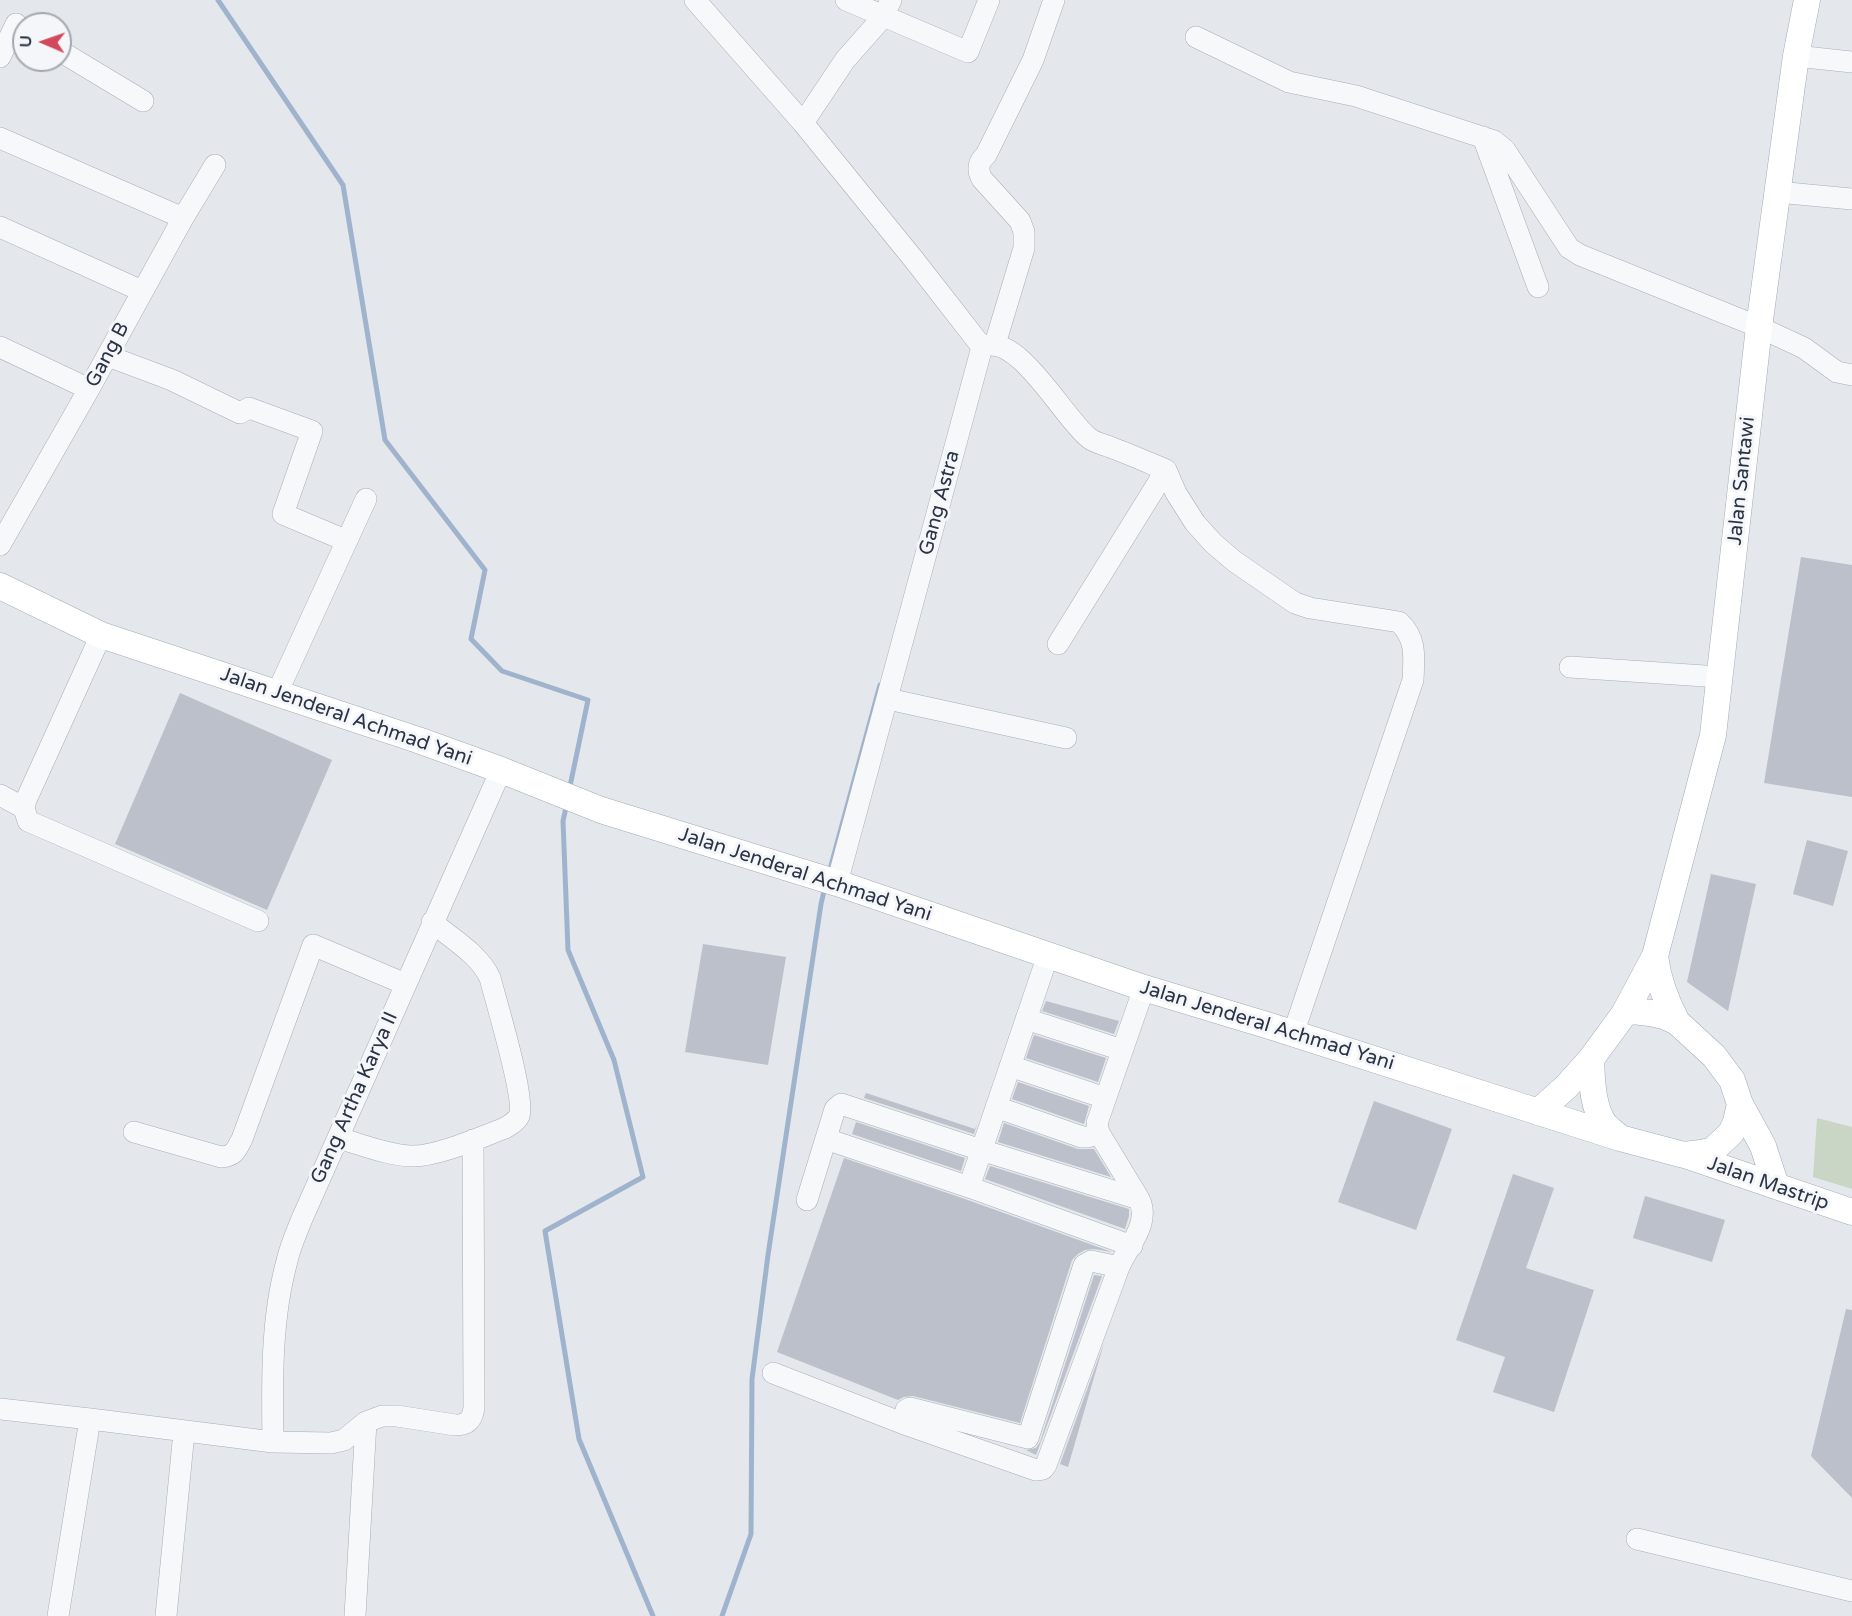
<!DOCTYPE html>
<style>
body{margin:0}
#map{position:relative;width:1852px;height:1616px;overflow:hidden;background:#e4e7ec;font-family:"Varela Round",sans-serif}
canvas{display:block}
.north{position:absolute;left:12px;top:12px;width:60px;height:60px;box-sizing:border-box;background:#f4f6f9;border:2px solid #a4a8b1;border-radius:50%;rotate:272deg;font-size:16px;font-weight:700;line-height:24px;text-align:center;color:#2b3445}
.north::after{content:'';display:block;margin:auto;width:21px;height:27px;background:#d1495b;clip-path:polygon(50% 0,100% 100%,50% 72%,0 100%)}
</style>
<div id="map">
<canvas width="1852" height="1616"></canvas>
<div class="north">U</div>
</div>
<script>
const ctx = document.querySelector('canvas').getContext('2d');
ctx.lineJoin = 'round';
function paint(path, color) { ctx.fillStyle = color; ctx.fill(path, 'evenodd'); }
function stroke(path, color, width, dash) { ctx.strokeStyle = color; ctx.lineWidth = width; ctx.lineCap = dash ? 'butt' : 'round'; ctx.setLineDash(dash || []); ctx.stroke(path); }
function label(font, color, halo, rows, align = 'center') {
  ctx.font = font + ' "Varela Round",sans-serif'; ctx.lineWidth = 6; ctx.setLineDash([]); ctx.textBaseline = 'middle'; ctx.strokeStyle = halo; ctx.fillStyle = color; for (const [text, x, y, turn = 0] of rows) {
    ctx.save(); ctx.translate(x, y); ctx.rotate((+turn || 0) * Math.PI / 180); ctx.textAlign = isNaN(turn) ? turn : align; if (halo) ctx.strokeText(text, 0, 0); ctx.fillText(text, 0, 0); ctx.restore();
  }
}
paint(new Path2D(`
 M1817,1118L1852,1127V1189L1813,1177Z`), '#c9d6c5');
stroke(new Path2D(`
 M218,0L343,185L385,440L485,570L471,639L502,671L588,700L569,791
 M567,803L563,821L568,950L614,1060L643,1177L545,1231L579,1439L653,1616
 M829,873L880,685
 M722,1616L751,1534L752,1379L768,1255L821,904L825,887`), '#9fb4cc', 5);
paint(new Path2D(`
 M1801,557L1852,565V797L1764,783Z
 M180,693L332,760L267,910L115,844Z
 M1807,840L1848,851L1833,906L1793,894Z
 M1711,874L1756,884L1728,1011L1687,982Z
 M703,944L786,957L768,1065L685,1052Z
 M1046,1001L1119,1021L1114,1034L1042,1011Z
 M1034,1035L1106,1058L1098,1082L1026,1058Z
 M1018,1082L1089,1106L1084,1124L1012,1099Z
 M866,1093L975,1129L977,1124L974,1134L864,1098Z
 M1374,1101L1452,1129L1416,1230L1338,1202Z
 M856,1122L965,1158L961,1171L852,1134Z
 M1004,1123L1078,1149H1094L1111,1177L998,1142Z
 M844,1158L965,1199L1112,1252L1094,1249L1085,1250L1078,1254L1072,1260L1020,1423L913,1396L904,1397L898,1400L777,1352Z
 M990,1166L1129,1209V1216L1125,1229L985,1179Z
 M1513,1174L1554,1188L1526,1268L1594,1290L1554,1412L1493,1392L1505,1357L1456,1340Z
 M1645,1196L1725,1220L1712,1262L1633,1238Z
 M1094,1275L1102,1276L1036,1455L1026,1450L1036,1448L1040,1442Z
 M1846,1309L1852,1310V1498L1811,1456Z
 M1104,1343L1068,1467L1060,1464Z`), '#bbc0ca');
const minor = new Path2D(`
 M695,0L803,123
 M846,0L968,52L989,0
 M891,0L883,17L845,60L803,123L915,261L982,347
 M1196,37L1289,82L1356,96L1494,141L1505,150L1569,248L1580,255L1759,327L1804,348L1837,372L1852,375
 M60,51L143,101
 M1796,56L1852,62
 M0,57L16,24
 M1483,137L1538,287
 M0,138L183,218
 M1777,192L1852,199
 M0,227L142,291
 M995,344L1024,248V232L1020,221L982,179C977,170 978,162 986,155L1033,60L1054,0
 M0,347L89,389
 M108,356L172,380L240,413L249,408L312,431L283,514L347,541
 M1166,470L1176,493L1195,523L1213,543L1234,561L1295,603L1310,608L1399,622C1417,639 1414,657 1413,680L1293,1034
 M0,545L89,389L183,218L215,165
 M101,635L26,800L24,808L28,821L258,921
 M1058,644L1166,470
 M1570,667L1720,677
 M277,693L366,499
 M888,699L1066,738
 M0,795L24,808
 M837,883L982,347C1017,330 1064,419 1089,438C1095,443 1103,444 1110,447C1129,454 1147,462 1166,470
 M1026,1019L1122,1050
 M1010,1066L1105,1098
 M996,1107L1082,1137H1088L1099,1133
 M134,1132L221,1157C235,1156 236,1150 242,1139L313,945L405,984
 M338,1138C361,1144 387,1155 411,1156C436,1157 481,1137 505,1128C510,1125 516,1122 519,1116C526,1100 496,1001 490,978C479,954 452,939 432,922
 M826,1139L969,1187L1132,1246
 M969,1187L1048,955
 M807,1200L835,1109L841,1104L981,1150L1139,1199
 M773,1373L902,1423L1036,1470L1043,1469L1046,1465L1119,1267C1128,1246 1151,1223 1139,1199L1099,1133L1097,1123L1144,988
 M0,1409L90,1419L273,1442L331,1443L344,1440L366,1422L382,1416H397L455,1425C468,1425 472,1420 474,1408L473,1140
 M902,1423L906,1410L910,1408L1028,1438L1084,1265L1091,1261L1119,1267
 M273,1442C272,1381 271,1319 287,1261C290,1247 296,1234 301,1221L501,770
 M1637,1539L1852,1591
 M58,1616L90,1419
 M166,1616L184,1432
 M355,1616L366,1422`);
const major = new Path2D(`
 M0,586L101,635L418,740L501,770L601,810L837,883L1144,988L1273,1027L1620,1138L1684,1155L1701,1153L1713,1150L1731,1133L1736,1122L1740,1104L1732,1080L1714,1056L1677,1022L1664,1016L1650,1013L1633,1011L1624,1014
 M1655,956C1658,981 1666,1001 1677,1022
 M1591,1059C1592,1080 1592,1107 1605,1125C1609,1129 1615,1133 1620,1138
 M1740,1104L1763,1146L1776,1186
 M1538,1112L1567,1086L1591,1059L1624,1014L1655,956L1713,735L1759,327L1796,56L1807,0
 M1685,1155L1852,1212`);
stroke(minor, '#a9aeb7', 22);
stroke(major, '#a3abb8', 27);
stroke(minor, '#f7f8fa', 21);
stroke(major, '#fff', 26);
label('20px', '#2b3445', '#f4f6f9', [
 ["Gang B",108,355,-62],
 ["Jalan Santawi",1742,481,-84],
 ["Gang Astra",940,503,-75],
 ["Jalan Jenderal Achmad Yani",346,717,19],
 ["Jalan Jenderal Achmad Yani",805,875,18],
 ["Jalan Jenderal Achmad Yani",1267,1026,17],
 ["Gang Artha Karya II",355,1098,-66],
 ["Jalan Mastrip",1768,1184,19]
]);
</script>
